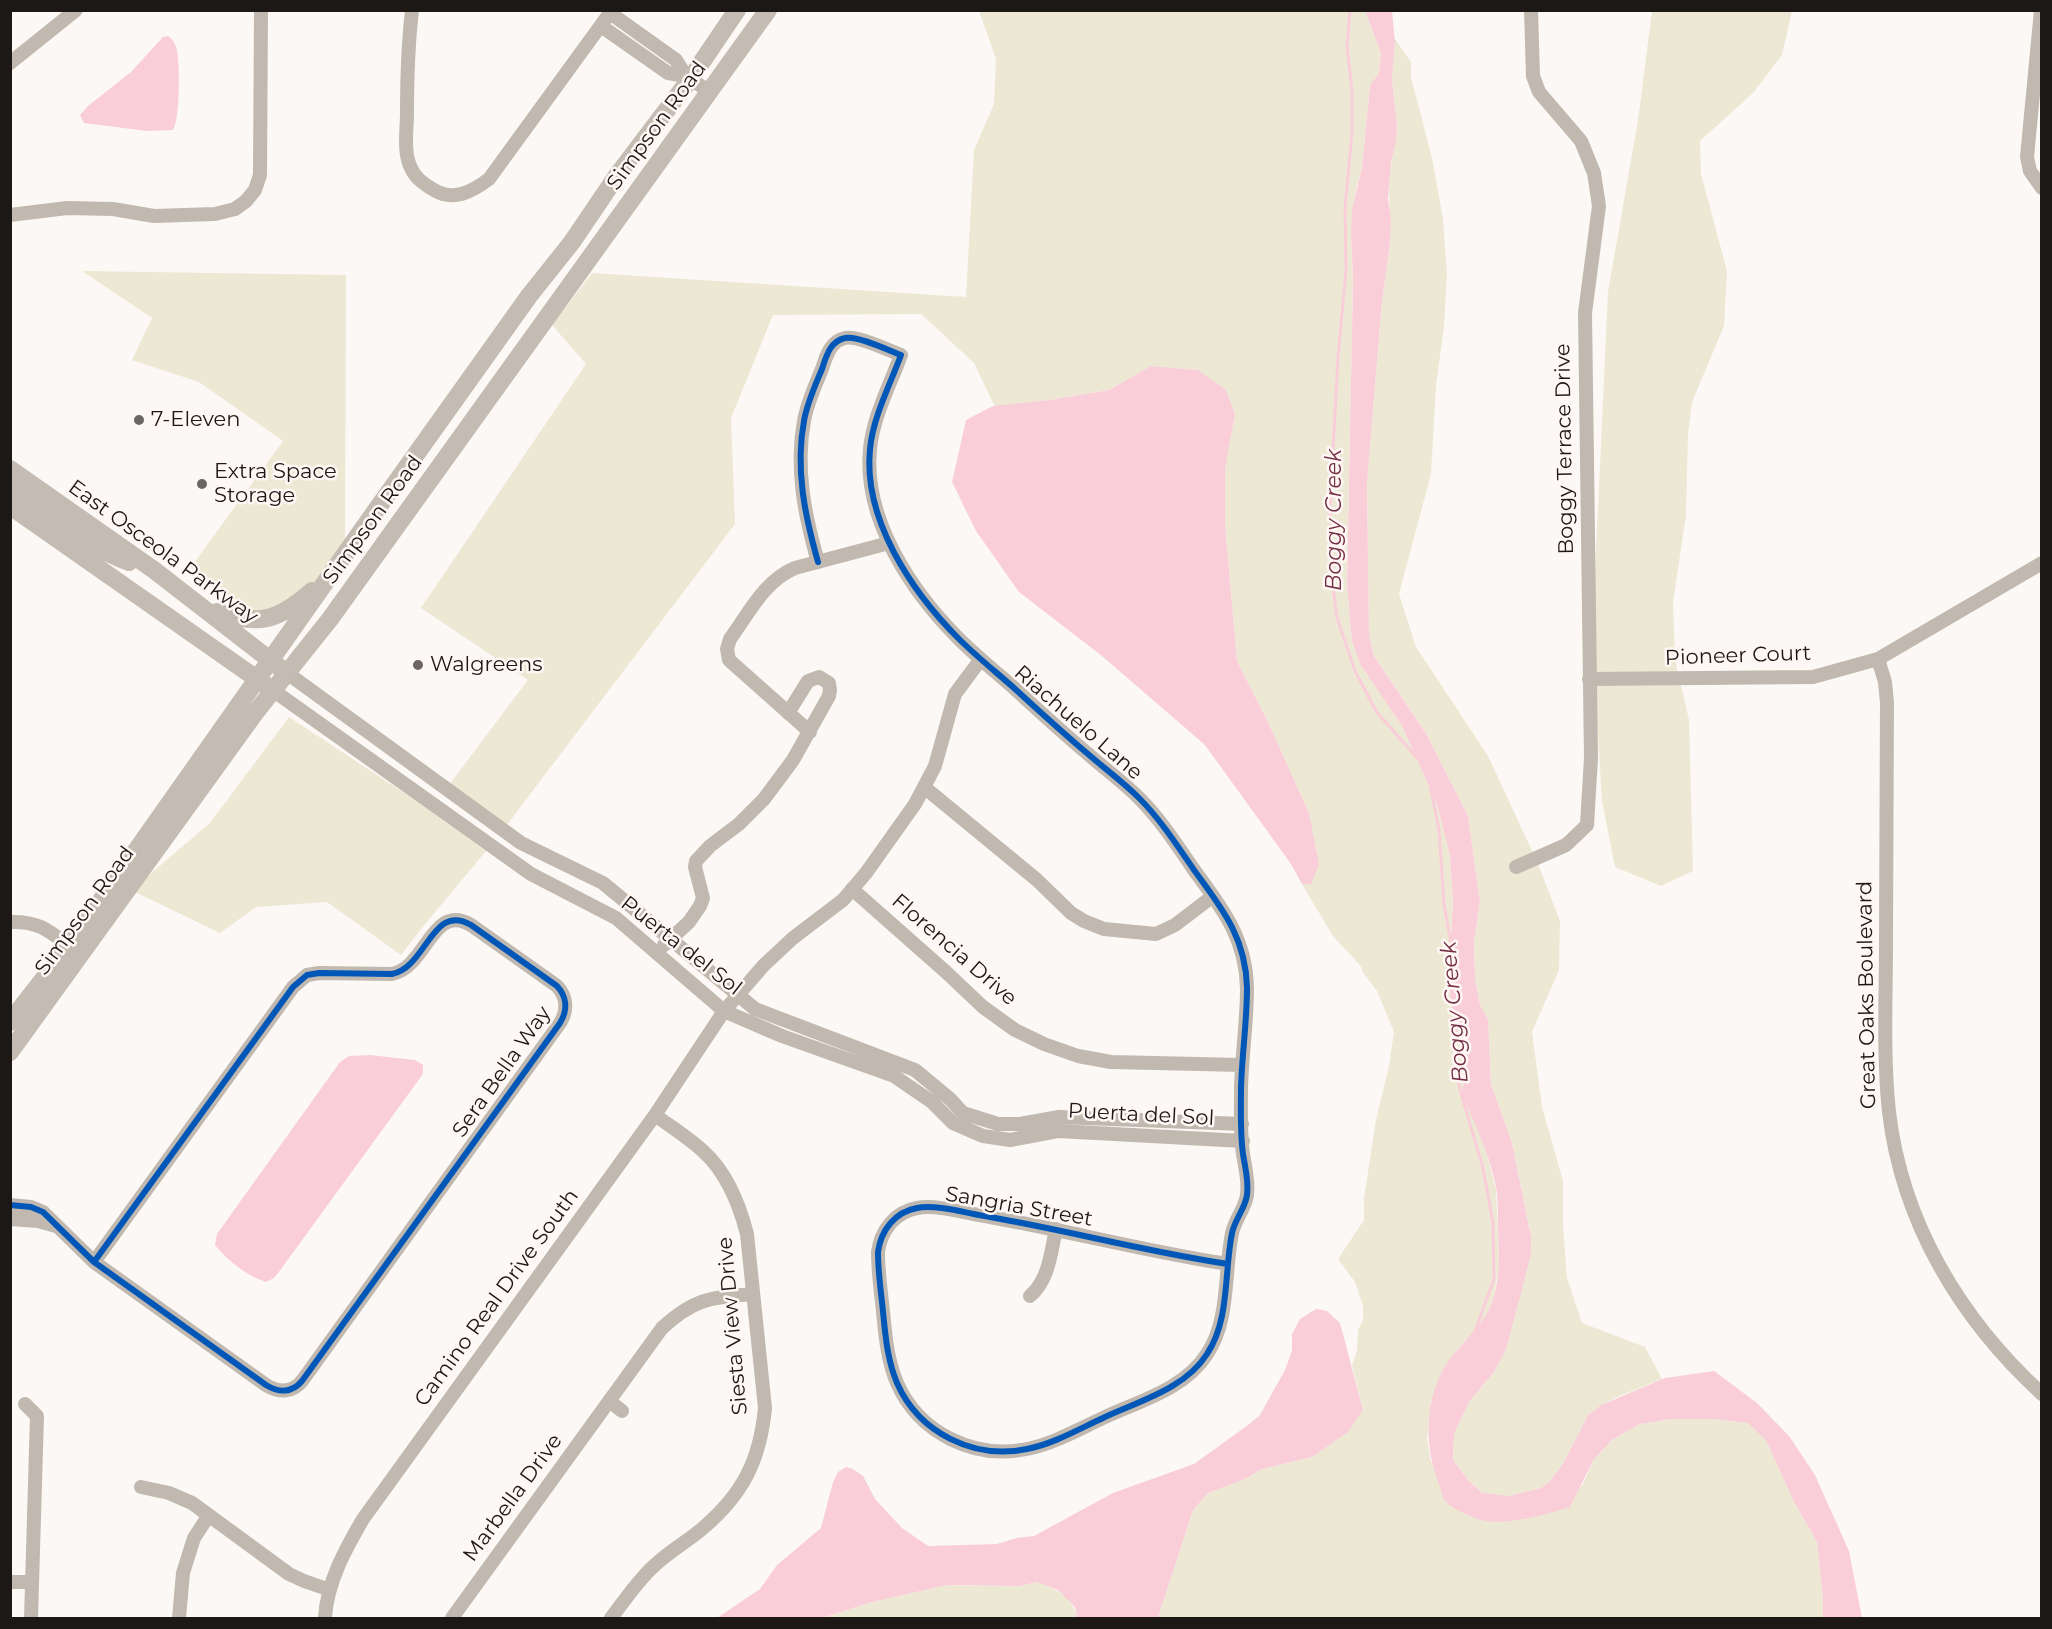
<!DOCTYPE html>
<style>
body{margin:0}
#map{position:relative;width:2052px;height:1629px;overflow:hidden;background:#fcf8f6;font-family:Montserrat,sans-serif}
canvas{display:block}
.frame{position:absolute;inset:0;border:12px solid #1c1815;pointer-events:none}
</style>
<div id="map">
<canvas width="2052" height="1629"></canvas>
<div class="frame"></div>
</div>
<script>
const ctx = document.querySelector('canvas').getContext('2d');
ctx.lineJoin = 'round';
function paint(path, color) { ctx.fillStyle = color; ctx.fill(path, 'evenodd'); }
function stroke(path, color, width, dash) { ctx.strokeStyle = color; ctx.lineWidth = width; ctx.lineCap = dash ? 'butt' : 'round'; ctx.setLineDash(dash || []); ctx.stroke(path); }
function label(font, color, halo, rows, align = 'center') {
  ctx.font = font + ' Montserrat,sans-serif'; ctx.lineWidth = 5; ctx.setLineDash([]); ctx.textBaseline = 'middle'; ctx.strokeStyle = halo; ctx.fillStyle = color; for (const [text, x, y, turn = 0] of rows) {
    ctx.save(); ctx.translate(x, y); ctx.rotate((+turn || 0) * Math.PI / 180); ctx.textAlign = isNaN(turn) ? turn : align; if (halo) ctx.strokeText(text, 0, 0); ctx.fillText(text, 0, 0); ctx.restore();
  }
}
paint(new Path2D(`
 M979,11H1365L1381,53L1379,73L1370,85L1362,167L1356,190L1351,233L1353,279L1347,586L1352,641L1360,664L1402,726L1437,804L1450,856L1453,902L1449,973L1451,1005L1458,1023L1465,1062L1466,1075L1461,1094L1482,1136L1496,1189L1499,1264L1494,1296L1485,1319L1457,1350L1431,1402L1427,1438L1430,1458L1446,1502L1462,1512L1582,1486L1594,1459L1612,1440L1640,1424L1671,1419H1713L1748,1423L1766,1439L1794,1502L1817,1542L1823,1599V1618H1158L1193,1510L1208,1493L1243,1480L1262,1469L1313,1457L1363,1410L1352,1365L1357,1351L1358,1330L1363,1320V1306L1355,1282L1338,1259L1364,1220V1198L1376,1120L1389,1066L1394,1032L1377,991L1364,974L1360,965L1333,936L1302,884H1311L1309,813L1268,722L1237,661L1225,525V469L1235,414L1226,390L1198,370L1151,366L1109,390L1050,400L995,407L974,363L921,314L773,315L731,418L735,524L506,826L449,785L528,680L421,608L586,364L552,325L592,273L966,297L974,150L994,104L996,59Z
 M1652,11H1792L1782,55L1753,93L1700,141L1701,174L1727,271L1724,326L1692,402L1688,434L1686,515L1673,602L1675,659L1678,673H1595L1594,595L1608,292L1638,120Z
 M1395,39L1411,62V77L1432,158L1443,219L1447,274L1444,327L1436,385L1431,474L1399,594L1416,647L1488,756L1533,853L1510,863L1513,874L1538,864L1560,921L1559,970L1532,1032L1542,1107L1563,1181V1225L1567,1278L1582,1323L1645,1347L1662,1379L1617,1397L1601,1405L1588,1415L1563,1464L1548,1483L1541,1488L1509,1496H1494L1482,1493L1469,1481L1453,1460L1454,1434L1469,1402L1494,1372L1506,1350L1531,1252V1237L1512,1143L1491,1084L1488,1019L1480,1005L1475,978L1474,942L1480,902L1468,816L1427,735L1374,656L1369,635L1367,483L1382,302L1390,243L1389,179L1397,125L1392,80Z
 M82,271L346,275L345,547L321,581L280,607L247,614L191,567L283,441L199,382L132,360L152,318Z
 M1595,685H1681L1689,720L1693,871L1661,886L1615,867L1602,801Z
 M289,717L415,800L486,851L425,924L401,955L327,902L256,907L220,933L135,892L142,881L210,823Z
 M1037,1582C1056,1589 1073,1596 1077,1618H822L872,1602L947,1585L1020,1586Z`), '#ece8d4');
paint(new Path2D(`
 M1365,11H1392L1395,42L1392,80L1397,125L1396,141L1391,162L1388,199L1391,219L1390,243L1382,302L1367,483L1369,635L1374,656L1427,735L1468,816L1480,902L1474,942L1475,978L1480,1005L1488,1019L1491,1084L1512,1143L1531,1237V1252L1527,1270L1506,1350L1494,1372L1469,1402L1454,1434L1453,1460L1469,1481L1482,1493L1509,1496L1541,1488L1549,1482L1563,1464L1588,1415L1601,1405L1665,1378L1714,1371L1757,1403L1789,1436L1815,1475L1849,1551L1862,1618H1823V1599L1817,1542L1794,1502L1766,1440L1748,1423L1713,1419H1671L1640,1424L1612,1440L1594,1459L1570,1507C1548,1514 1509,1525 1486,1521C1477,1520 1450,1508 1445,1501C1442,1497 1441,1489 1439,1484C1426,1451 1424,1412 1439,1378C1452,1347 1485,1329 1494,1296C1500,1275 1499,1254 1498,1233C1497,1218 1499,1202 1496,1187C1489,1153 1476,1125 1461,1094L1466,1075L1465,1062L1458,1023L1451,1005L1449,973L1453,902L1450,856L1437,804L1402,726L1360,664L1352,641L1347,586L1353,279L1351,233L1352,210L1362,167L1370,85L1379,73L1381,53Z
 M168,36C173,39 176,45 177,51C180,65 180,120 173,130L147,131L84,123L80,115L88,106L131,72L163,37Z
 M1151,366L1198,370L1226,390L1235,414L1225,469V525L1237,661L1268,722L1309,813L1319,865L1311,884H1302L1291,864L1205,745L1102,656L1019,592L976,531L952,482L966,420L993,406L1050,400L1109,390Z
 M370,1055L415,1060L423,1065V1074L281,1269L274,1278L266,1282C247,1276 228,1261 215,1245L217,1234L340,1062L349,1056Z
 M1316,1309L1327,1311L1340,1323L1363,1410L1348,1432L1312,1457L1262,1469L1243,1480L1208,1493L1193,1510L1158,1618H1077L1075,1607L1058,1590L1037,1582L1020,1586L947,1585L872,1602L822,1618H717L760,1589L777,1565L821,1528L833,1482L838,1472L846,1467L853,1469L863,1476L875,1499L902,1528L928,1546L997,1544L1017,1538L1034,1536L1113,1493L1194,1464L1248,1425L1260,1415L1285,1370L1292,1351V1334L1300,1319Z`), '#faced9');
stroke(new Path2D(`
 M1350,10L1347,46L1352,90V133L1345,208L1346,270L1338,357L1330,506L1333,587L1337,618L1355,671L1376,711L1418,759
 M1431,789L1439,830L1444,904L1451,943
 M1457,1015L1454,1053L1460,1090L1483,1168L1493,1223L1494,1279L1475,1331`), '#faced9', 3);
stroke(new Path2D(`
 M412,10C408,45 407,79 407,113C407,130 403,152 411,168C415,178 425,185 434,190C454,202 473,191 489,179L612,10
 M2041,10L2027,157L2030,171L2042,188
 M610,13L676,60L686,76
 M601,26L668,73L686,76L710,92
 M10,63L76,10
 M10,215L67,208L113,209L154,216L215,214L235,209L246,201L255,190L260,175L261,10
 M818,562C805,516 795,469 804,421C807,403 815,386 822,369C826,357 830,341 845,338C857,335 888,350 901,355C890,385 873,417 870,449C863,519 911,591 959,639C976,656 996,672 1014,688C1039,711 1063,733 1088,754C1105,769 1123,782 1139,798C1160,819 1177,845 1194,870C1222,908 1246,938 1247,988C1247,1021 1242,1054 1241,1088C1241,1109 1240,1133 1243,1154C1245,1167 1249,1181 1247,1195C1245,1209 1235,1219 1232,1233C1224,1272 1230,1320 1207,1354C1185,1389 1139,1401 1103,1418C1079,1429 1053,1444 1027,1449C974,1460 919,1433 897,1383C886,1357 885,1329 882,1302C880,1285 878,1269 878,1252C881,1230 895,1212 917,1208C937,1204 969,1214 990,1217C1070,1231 1148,1252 1228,1264
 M1878,659L1885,682L1887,703C1886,783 1886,863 1886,944C1886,999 1883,1056 1889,1112C1902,1222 1960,1319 2042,1394
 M287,673L521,843L603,883L755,1009L915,1070L950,1099L963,1113L998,1124H1020L1059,1117L1242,1124
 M1589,679L1813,677L1878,659L2042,563
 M274,691L531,874L616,918L724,1011L782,1036L894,1076L932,1102L953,1123L983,1136L1010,1140L1058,1131L1243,1141
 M810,732L729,660L727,649L730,639C749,613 764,581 795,568L889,543
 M924,787L1037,880L1071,913L1084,921L1104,929L1156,934L1175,925L1213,896
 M1516,867L1566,845L1587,825L1591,758L1585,313L1599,206L1594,173L1581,141L1539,92L1533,76L1531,10
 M852,889L946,972L983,1007L1015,1030L1044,1044L1078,1056L1111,1062L1242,1065
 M10,922C38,921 48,930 69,946
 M664,945L689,922L700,906L703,898L695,867L696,861L710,846L739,824L764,799L793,760L829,696L830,690L829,683L819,677L808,681L788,713
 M10,1205L31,1207L43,1212L94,1262L266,1385C279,1393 292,1393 302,1381L560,1023C568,1010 567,997 557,986L471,925C432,902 427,967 392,974L319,973L307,975L293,987L94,1262
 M10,1219L38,1221L56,1226
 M1030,1296C1049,1280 1051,1252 1056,1229
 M609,1401L622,1411
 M25,1404L37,1416L31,1618
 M141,1487L169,1493L192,1503L289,1574L304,1581L330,1590
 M10,1582H32
 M179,1618L183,1573L194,1538L209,1515
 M325,1618C327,1582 345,1550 363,1519L655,1115L724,1011L764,965L793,938L843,900L866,873L915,804L935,766L955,694L981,659
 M452,1618L662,1328C695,1298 709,1298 753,1294
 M611,1618C625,1600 638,1580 655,1565C670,1551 688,1541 703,1528C743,1494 760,1460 765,1408L747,1234C739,1203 727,1173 704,1152C689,1138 671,1127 655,1115`), '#c1b9af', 14);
stroke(new Path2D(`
 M10,469L154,570L279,667
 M10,487C51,511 84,546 129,562
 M10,506L267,686
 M217,612C259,626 278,621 312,591
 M10,1022L69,946L372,516L529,296L572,242L616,177L691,78L737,10
 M10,1052L255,713L330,619L768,10`), '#c4bcb2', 18);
stroke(new Path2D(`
 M818,562C805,516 795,469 804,421C807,403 815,386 822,369C826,357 830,341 845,338C857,335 888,350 901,355C890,385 873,417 870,449C863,519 911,591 959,639C976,656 996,672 1014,688C1039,711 1063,733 1088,754C1105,769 1123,782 1139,798C1160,819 1177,845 1194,870C1222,908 1246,938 1247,988C1247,1021 1242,1054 1241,1088C1241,1109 1240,1133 1243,1154C1245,1167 1249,1181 1247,1195C1245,1209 1235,1219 1232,1233C1224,1272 1230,1320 1207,1354C1185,1389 1139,1401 1103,1418C1079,1429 1053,1444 1027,1449C974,1460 919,1433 897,1383C886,1357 885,1329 882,1302C880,1285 878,1269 878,1252C881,1230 895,1212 917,1208C937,1204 969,1214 990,1217C1070,1231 1148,1252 1228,1264
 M10,1205L31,1207L43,1212L94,1262L266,1385C279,1393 292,1393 302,1381L560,1023C568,1010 567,997 557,986L471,925C432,902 427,967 392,974L319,973L307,975L293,987L94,1262`), '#0057b8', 6);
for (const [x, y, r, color] of [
 [139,420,6,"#6a6664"],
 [202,484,6,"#6a6664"],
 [418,665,6,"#6a6664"]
]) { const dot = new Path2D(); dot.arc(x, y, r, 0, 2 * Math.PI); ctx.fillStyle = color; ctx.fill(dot); stroke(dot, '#fff7f3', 2); }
label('21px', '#1c1815', '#fff7f3', [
 ["Simpson Road",657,126,-54],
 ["Boggy Terrace Drive",1565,449,-91],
 ["Simpson Road",373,520,-54],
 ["East Osceola Parkway",163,552,36],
 ["Pioneer Court",1738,656,-2],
 ["Riachuelo Lane",1078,723,41],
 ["Simpson Road",85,911,-54],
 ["Puerta del Sol",681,946,38],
 ["Florencia Drive",954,950,41],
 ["Great Oaks Boulevard",1867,995,-91],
 ["Sera Bella Way",502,1072,-55],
 ["Puerta del Sol",1141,1115,3],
 ["Sangria Street",1019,1207,10],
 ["Camino Real Drive South",497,1298,-54],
 ["Siesta View Drive",733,1326,-95],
 ["Marbella Drive",513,1498,-54]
]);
label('21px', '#1c1815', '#fff7f3', [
 ["7-Eleven",151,420],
 ["Extra Space",214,472],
 ["Storage",214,496],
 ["Walgreens",430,665]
], 'left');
label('italic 22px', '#742e46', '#fff7f3', [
 ["Boggy Creek",1335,520,-90],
 ["Boggy Creek",1455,1012,-95]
]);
</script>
